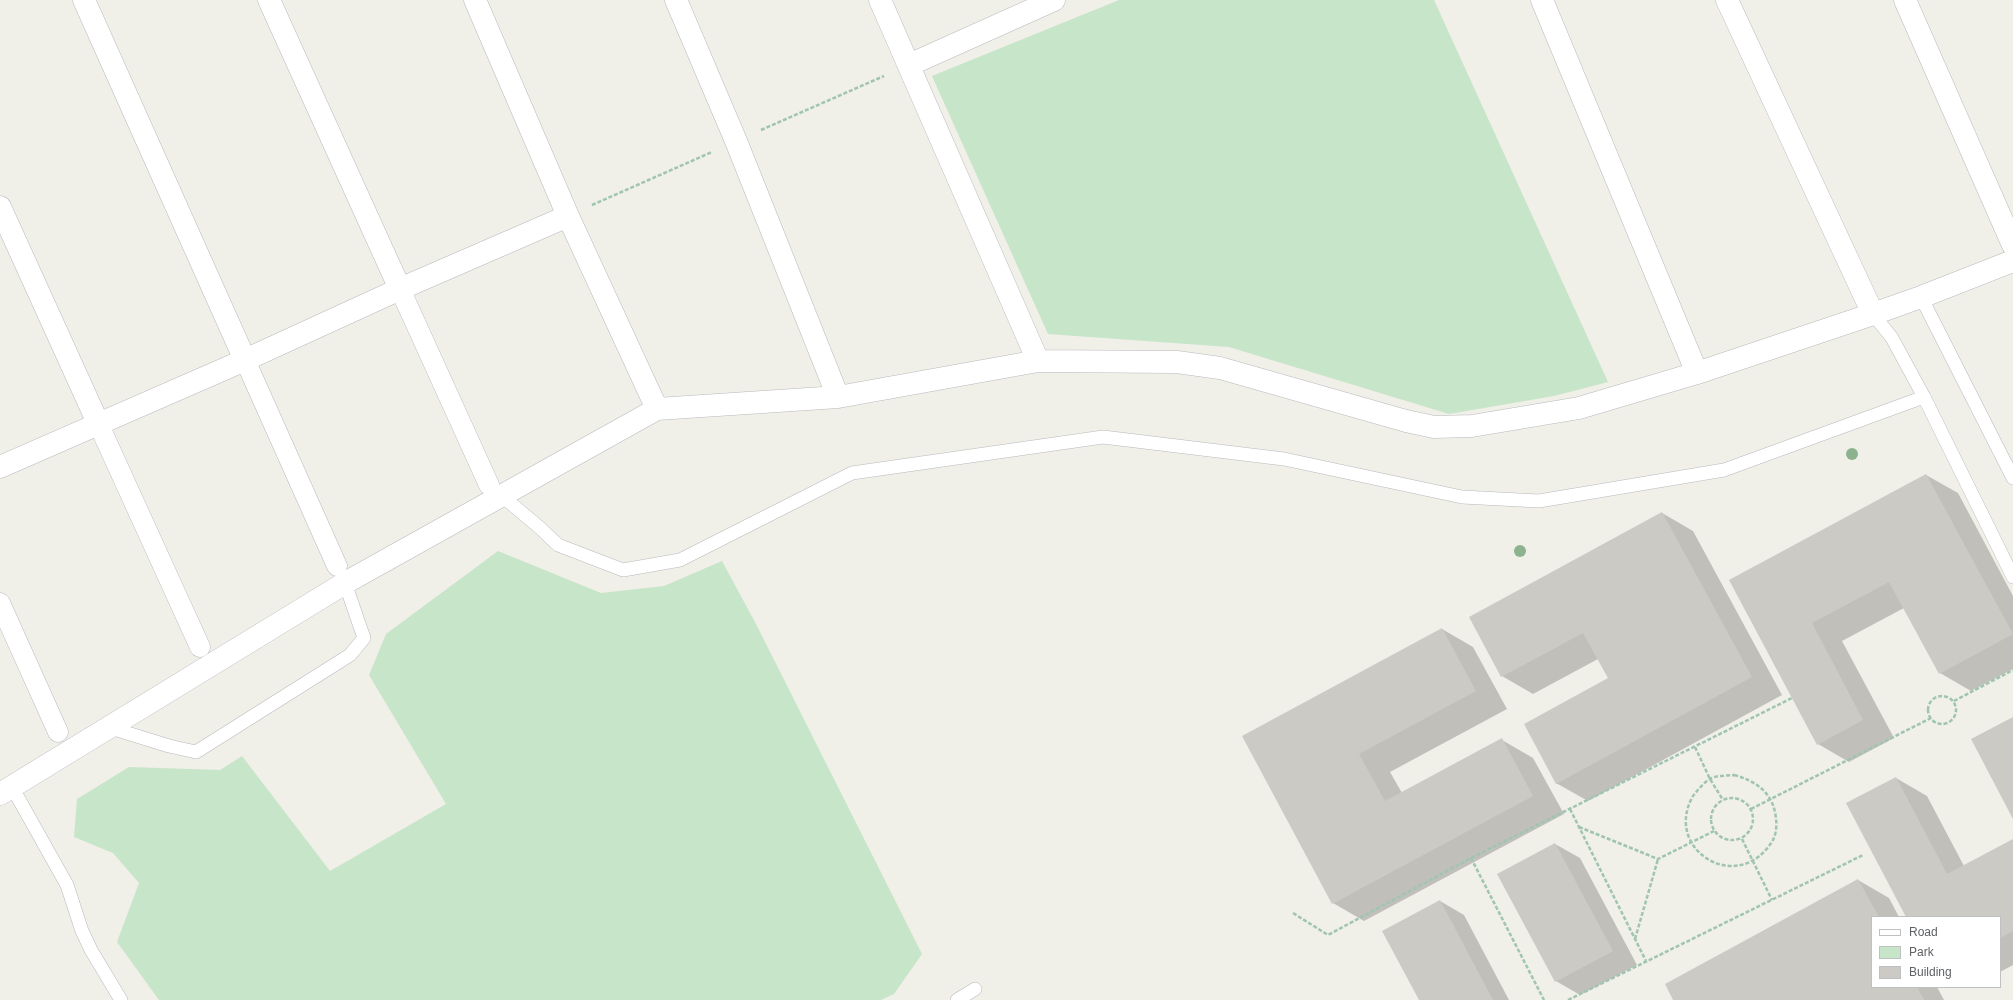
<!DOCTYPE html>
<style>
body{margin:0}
#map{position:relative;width:2013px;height:1000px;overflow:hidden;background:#f0efe8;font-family:Arial,sans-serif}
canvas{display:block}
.legend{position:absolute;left:1871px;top:916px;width:130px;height:72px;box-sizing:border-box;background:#fff;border:1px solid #bfc0c2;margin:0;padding:5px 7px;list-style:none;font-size:12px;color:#5f6266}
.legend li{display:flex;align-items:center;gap:8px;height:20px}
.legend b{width:20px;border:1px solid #bfc0c2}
</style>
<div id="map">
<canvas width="2013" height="1000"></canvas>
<ul class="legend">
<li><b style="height:5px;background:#fff"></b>Road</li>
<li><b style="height:11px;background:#c7e5c9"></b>Park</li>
<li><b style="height:11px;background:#cbcac4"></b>Building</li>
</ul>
</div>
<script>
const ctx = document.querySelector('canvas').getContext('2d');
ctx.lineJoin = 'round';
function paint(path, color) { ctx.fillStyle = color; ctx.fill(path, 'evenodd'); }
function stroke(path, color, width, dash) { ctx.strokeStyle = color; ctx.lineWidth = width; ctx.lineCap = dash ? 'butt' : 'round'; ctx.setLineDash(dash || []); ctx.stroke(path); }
paint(new Path2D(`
 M1119,0H1434L1608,382L1554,396L1449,414L1229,347L1048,334L932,76Z
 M498,551L601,593L664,586L722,561L756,624L922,954L894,994L881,1000H159L117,942L139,883L113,853L74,837L77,799L129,767L220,770L242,756L330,871L446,804L369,675L386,634Z`), '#c7e5c9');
paint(new Path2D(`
 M1926,475L1958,493L2013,596V669L1971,691L1940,673L1904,608L1842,641L1894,738L1849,762L1818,744L1730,580Z
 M1662,513L1693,531L1782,695L1588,801L1556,783L1609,679L1598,659L1533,694L1502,676Z
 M1442,629L1473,647L1507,709L1390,772L1402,793L1502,740L1533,758L1564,814L1364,921L1333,903L1243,737Z
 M1896,778L1927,796L1964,866L2013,840V965L2000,972V917H1907Z
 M1555,844L1580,858L1637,965L1580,995L1556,981Z
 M1858,880L1889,898L1899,917H1872V987H1937L1944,1000H1675Z
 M1440,901L1464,915L1509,1000H1420Z`), '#0003');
paint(new Path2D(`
 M1926,474L2013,634L1939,674L1889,582L1812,623L1863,720L1817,745L1729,580Z
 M1662,512L1752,677L1556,784L1524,724L1608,678L1583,633L1501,677L1469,617Z
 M1442,628L1476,691L1359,754L1385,801L1502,738L1533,796L1332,904L1242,736Z
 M2013,717V819L1971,739Z
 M1896,777L1947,874L2013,839V931L2000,938V917H1906L1846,803Z
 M1555,843L1613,951L1555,982L1497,874Z
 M1858,879L1879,917H1872V987H1917L1924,1000H1673L1665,984Z
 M1440,900L1493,1000H1419L1382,931Z`), '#cbcac4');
const service = new Path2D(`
 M1921,297L2013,478
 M1873,314L1892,338L1924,397L2013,577
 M502,496L539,527L558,545L623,570L680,560L852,473L1103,437L1284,459L1462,497L1539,501L1724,470L1924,397
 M111,728L169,746L196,752L350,655L364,638L345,583
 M12,787L67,885L82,931L91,950L121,1000
 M957,1000L975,989`);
const pedestrian = new Path2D(`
 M400,289L489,485
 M245,360L337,566
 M98,423L200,647
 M0,603L58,732`);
const minor = new Path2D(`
 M84,0L245,360
 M269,0L400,289
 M475,0L568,216L657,409
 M676,0L736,141L838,397
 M880,0L1038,361
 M1542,0L1697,373
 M1727,0L1873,314
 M1905,0L2013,245
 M909,65L1054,0
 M0,207L98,423
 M0,467L245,360L400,289L568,216
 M0,794L345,583L657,409L838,397L1038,361L1177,362L1220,368L1406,421L1434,427L1472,426L1579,408L1697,373L1873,314L1921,297L2013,261`);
stroke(service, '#b8b9bd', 14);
stroke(pedestrian, '#b8b9bd', 21);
stroke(minor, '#b8b9bd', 23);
stroke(new Path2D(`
 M761,130L884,76
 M592,205L712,152
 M1928 710a14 14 0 1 1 28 0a14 14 0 1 1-28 0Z
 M1954,701L2013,670
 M1695,747L1710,779L1723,800
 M1734,775C1757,781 1774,794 1776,819C1777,826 1776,834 1773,840C1739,897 1662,850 1693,796C1697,791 1704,782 1710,779C1716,775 1727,776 1734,775Z
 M1711 819a21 21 0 1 1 42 0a21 21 0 1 1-42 0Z
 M1570,809L1646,961
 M1751,809L1931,718
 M1579,827L1658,859L1714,831
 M1742,839L1772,900
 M1471,858L1544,1000
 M1293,913L1328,935L1471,858L1792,698
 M1635,939L1658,859
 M1568,1000L1863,855`), '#a0c5ae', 2.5, [4, 2]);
stroke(service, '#fff', 13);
stroke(pedestrian, '#fff', 20);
stroke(minor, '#fff', 22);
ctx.fillStyle = '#8db28e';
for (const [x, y] of [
 [1852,454],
 [1520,551]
]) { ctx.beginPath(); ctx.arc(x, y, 6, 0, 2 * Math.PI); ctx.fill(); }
</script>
